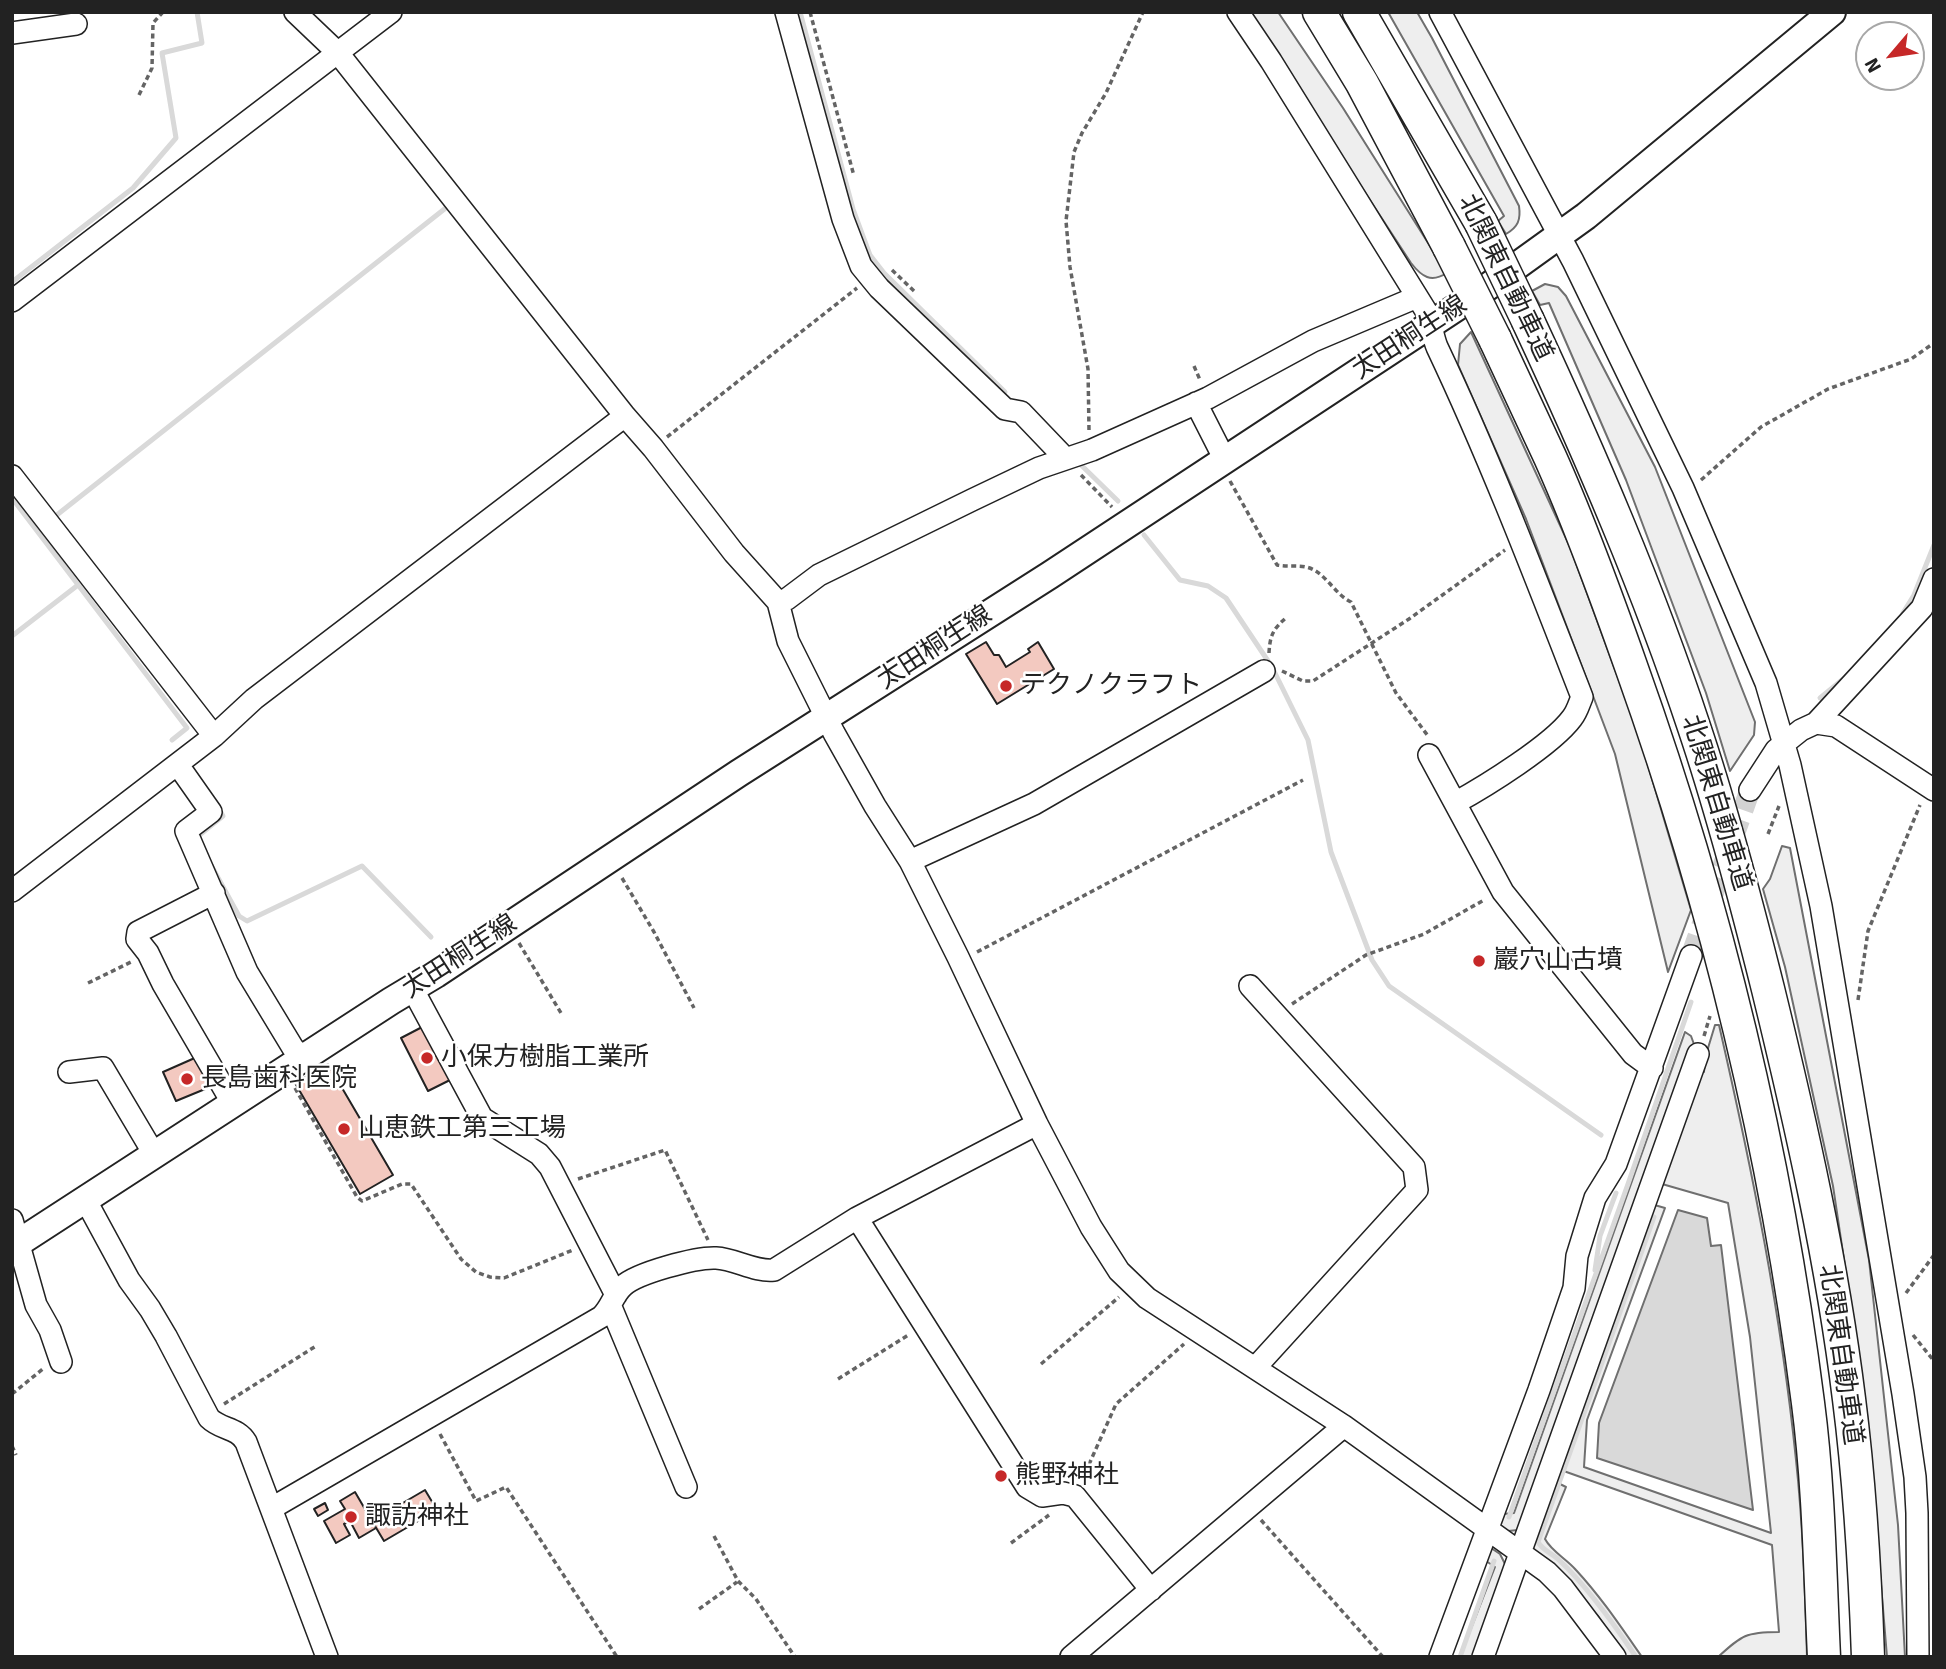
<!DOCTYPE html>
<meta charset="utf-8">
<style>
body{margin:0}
#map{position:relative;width:1946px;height:1669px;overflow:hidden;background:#fff;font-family:Signika,sans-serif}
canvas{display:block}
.frame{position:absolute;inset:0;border:14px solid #222;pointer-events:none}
.north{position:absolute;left:1855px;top:21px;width:70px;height:70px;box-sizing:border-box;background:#fff;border:2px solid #a7a7a7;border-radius:50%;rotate:241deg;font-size:19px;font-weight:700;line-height:28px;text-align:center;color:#222}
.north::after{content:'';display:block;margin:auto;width:24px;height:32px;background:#c62828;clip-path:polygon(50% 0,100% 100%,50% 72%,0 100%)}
</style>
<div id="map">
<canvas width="1946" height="1669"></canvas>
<div class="frame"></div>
<div class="north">N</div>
</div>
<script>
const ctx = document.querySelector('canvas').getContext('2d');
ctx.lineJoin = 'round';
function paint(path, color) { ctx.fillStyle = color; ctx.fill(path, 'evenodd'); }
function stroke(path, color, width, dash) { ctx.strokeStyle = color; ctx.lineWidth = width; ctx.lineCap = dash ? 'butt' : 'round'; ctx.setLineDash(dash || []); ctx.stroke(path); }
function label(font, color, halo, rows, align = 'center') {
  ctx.font = font + ' Signika,"Noto Sans JP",sans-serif'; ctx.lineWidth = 5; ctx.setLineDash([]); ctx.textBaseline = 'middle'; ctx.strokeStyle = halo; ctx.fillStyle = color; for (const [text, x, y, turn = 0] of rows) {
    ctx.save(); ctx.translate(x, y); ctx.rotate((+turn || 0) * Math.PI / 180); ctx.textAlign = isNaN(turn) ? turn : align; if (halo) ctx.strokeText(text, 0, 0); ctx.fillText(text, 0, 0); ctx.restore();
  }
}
const green = new Path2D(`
 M1247,12H1278L1343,108L1447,273C1431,283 1422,277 1411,263Z
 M1388,12H1417L1432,38L1519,206C1521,220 1518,227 1506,234L1498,221L1504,216Z
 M1545,284L1558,287L1566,296L1655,467L1755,722L1754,735L1730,771L1706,693L1626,480L1549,303L1540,305L1532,291Z
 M1471,332L1570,547L1639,735L1691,910L1668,972L1615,754L1526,519L1458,365L1460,344Z
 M1782,846L1790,848L1869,1260L1898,1525L1905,1657H1887L1867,1414L1833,1186L1785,967L1763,889L1770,879Z
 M1715,1025H1719C1752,1169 1781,1313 1796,1460C1803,1525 1805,1591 1807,1657H1718C1742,1635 1746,1632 1779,1632L1772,1545L1558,1469L1651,1204L1665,1208L1587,1420L1584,1467L1771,1533L1750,1337L1728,1203L1662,1184L1697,1072H1704L1705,1058Z
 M1685,1032L1691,1036L1695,1047L1518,1530L1508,1531L1499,1527L1503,1514L1514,1513Z
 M1552,1480L1566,1487L1545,1539C1552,1552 1567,1559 1576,1570C1601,1597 1621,1627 1642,1657H1626L1598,1616L1534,1551L1531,1543Z
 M1491,1548L1500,1554L1507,1568L1477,1657H1460L1495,1567L1486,1561Z`);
paint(green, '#eee');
stroke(green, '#6f6f6f', 2);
const water = new Path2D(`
 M1678,1210L1707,1218L1711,1246L1721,1245L1753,1510L1597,1458L1599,1423Z`);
paint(water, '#d9d9d9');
stroke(water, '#6f6f6f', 2);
stroke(new Path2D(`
 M800,12L853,209L870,255L884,273L1005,392
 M12,282L133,188L176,138L162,53L202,43L197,12
 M1078,462L1118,501
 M12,498L187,728L172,740
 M53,518L447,207
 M1144,535L1180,580L1208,586L1226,598L1272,667L1308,740L1331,852L1372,960L1389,986L1601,1135
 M1903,613L1914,595L1934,545
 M12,636L78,585
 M1820,698L1842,680
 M199,840L197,837L223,816L219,809
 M211,865L239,916L247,921L362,866L431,937
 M1595,1270L1600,1236L1616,1193
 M1509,1517L1628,1184L1691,1002
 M1460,1657L1494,1561
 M1636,1657C1614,1624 1588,1587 1559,1560C1552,1553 1543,1551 1538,1542L1654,1217`), '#d9d9d9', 5);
const building = new Path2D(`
 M986,642L994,655H999L1006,667L1030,652L1028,649L1038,642L1054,669L997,704L966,654Z
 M426,1025L454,1078L428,1091L401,1038Z
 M197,1057L210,1087L176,1101L163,1072Z
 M328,1064L393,1175L360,1194L295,1083Z
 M425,1490L437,1510L384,1541L372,1521Z
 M355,1492L376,1528L359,1538L350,1521L344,1524L350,1535L336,1543L324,1521L345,1509L340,1501Z
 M325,1503L328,1510L318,1516L314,1509Z`);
paint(building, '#f3c9c0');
stroke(building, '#222', 2);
stroke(new Path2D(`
 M1691,956L1750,790`), '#d3d3d3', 21, [21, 10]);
const minor = new Path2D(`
 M295,12L338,53L625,416L653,448L734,553L778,602L788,641L834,733L875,806L910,861L958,957L1037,1124L1091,1227L1119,1271L1147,1298L1344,1426L1547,1572L1563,1588L1615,1657
 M786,12L843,219L861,266L879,288L1005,409L1021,412L1065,458
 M1238,12L1271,61L1426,311C1432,323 1432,335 1437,347C1491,461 1536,579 1582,697C1579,704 1577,712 1572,718C1552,745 1486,786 1455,803
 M1440,12L1573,261L1683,488L1766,683L1790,765L1821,906L1903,1394L1915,1477L1917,1513L1918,1657
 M12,33L76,24
 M12,301L391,12
 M1196,403L1225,460
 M12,476L214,736L254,699L625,416
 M778,602L787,599L819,575L972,500L1039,468L1092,450L1208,398L1313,341L1417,297
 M1816,723L1922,608L1934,579
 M1429,755L1503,892L1633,1054L1652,1068
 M178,765L211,812L186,831L247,972L293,1048L304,1059
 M1750,790L1776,750L1801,730L1816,723L1836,726L1934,790
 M910,861L1034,804L1264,671
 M12,891L214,736
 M214,893L138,932L137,939L148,953L163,984L233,1104
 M1250,986L1414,1167L1417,1190L1255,1368
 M412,988L482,1118L539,1154L550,1167L616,1295
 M69,1072L103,1068L154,1154
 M85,1199L129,1280L150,1309L166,1336L209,1418C221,1430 237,1427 246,1442L327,1657
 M857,1218L1027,1487L1042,1496L1063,1493L1075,1496L1151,1590
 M12,1220L36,1305L50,1330L61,1362
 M611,1307L686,1487
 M272,1508L601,1317C611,1308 613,1295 623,1286C637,1273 696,1257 716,1258C736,1259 754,1272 774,1270L857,1218L1037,1124
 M1071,1657L1344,1426
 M1440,1657L1539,1390L1574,1288L1577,1256L1595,1198L1616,1164L1691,956
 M1483,1657L1698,1054`);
const major = new Path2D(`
 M12,1247L391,1001L436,974L739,773L1050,575L1486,288L1586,216L1832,12`);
const highway = new Path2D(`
 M1319,12L1362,83L1449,247
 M1359,12L1481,223
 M1528,321C1590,454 1648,588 1694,727C1723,813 1746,901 1768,989C1801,1124 1832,1261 1849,1399C1860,1485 1865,1571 1868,1657
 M1495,339C1513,378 1532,418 1550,457C1581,526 1607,598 1632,669C1717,907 1776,1152 1808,1403C1819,1487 1820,1572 1824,1657`);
stroke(minor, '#222', 24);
stroke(major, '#222', 30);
stroke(highway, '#222', 35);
stroke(new Path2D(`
 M810,12L854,176
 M139,95L152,68L153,23L163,12
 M892,270L914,291
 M1194,366L1200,380
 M1089,430L1088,369L1070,267L1066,221L1074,152L1082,133L1106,93L1143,12
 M667,437L857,288
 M1081,475L1112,507
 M1701,480L1761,427L1828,389L1911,359L1934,343
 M1230,481L1277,565C1287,567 1297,565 1306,567C1325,571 1334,594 1351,602L1396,693L1428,736
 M1269,653C1270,635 1273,629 1287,617
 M1282,671L1303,681H1313L1409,619L1505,550
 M1768,834L1779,806
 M622,878L654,932L694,1008
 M519,943L561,1013
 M977,952L1303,780
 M88,983L131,962
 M1858,1000L1868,931L1920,805
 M1292,1004L1366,955L1424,934L1484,900
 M1704,1036L1710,1016
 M295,1088L357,1197L362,1201L402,1184H411L461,1259L476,1272L490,1277L504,1278L573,1250
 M578,1179L665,1150L708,1240
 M1906,1293L1934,1255
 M1913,1335L1934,1361
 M1041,1364L1119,1297
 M838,1379L910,1334
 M12,1394L44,1368
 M224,1404L316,1346
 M440,1434L476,1501L506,1487L617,1657
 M12,1446L16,1455
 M1082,1480L1116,1404L1184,1344
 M1261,1520L1383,1657
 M714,1536L738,1581L756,1599L795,1657
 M1011,1543L1049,1515
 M699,1609L737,1582`), '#646464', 3.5, [5, 3.5]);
stroke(minor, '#fff', 21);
stroke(major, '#fff', 26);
stroke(highway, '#fff', 32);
const highwayBridge = new Path2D(`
 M1481,223L1528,321
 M1449,247L1495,339`);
stroke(highwayBridge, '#222', 35, []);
stroke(highwayBridge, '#fff', 32);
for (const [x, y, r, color] of [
 [1006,686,7,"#c62828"],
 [1479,961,7,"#c62828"],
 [427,1058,7,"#c62828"],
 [187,1079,7,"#c62828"],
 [344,1129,7,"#c62828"],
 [1001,1476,7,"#c62828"],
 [351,1517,7,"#c62828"]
]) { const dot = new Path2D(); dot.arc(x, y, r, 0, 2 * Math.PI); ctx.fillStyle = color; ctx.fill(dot); stroke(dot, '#fff', 2.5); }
label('26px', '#222', '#fff', [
 ["北関東自動車道",1505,278,64],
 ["太田桐生線",1410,338,-33],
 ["太田桐生線",935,648,-33],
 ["北関東自動車道",1716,803,73],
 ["太田桐生線",460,957,-33],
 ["北関東自動車道",1840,1355,82]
]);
label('26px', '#222', '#fff', [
 ["テクノクラフト",1020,686],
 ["巖穴山古墳",1493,961],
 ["小保方樹脂工業所",441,1058],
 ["長島歯科医院",201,1079],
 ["山恵鉄工第三工場",358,1129],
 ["熊野神社",1015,1476],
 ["諏訪神社",365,1517]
], 'left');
</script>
